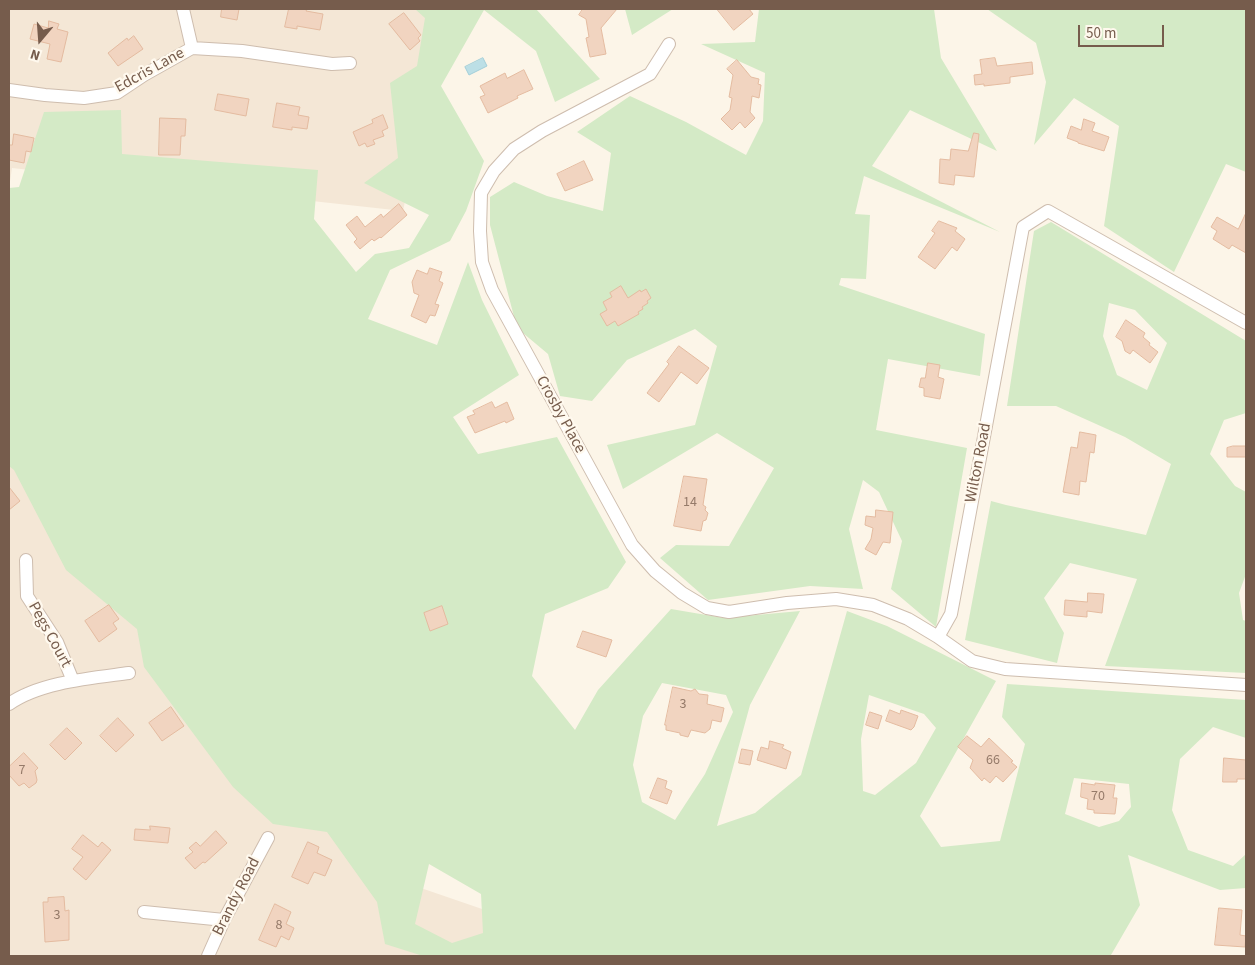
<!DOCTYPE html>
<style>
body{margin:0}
#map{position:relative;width:1255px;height:965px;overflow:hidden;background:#fcf5e8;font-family:"Source Sans 3",sans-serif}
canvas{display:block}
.frame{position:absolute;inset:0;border:10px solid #765c4c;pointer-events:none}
.north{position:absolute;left:15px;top:15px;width:50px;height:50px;-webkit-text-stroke:4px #fff9ee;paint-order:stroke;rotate:198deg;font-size:14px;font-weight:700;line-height:20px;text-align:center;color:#765c4c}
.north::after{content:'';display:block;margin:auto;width:18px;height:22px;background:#765c4c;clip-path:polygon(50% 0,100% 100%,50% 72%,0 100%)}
.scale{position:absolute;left:1078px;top:25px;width:86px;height:22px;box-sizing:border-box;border:2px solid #765c4c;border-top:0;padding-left:6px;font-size:15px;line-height:18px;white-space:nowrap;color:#765c4c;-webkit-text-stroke:4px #fff9ee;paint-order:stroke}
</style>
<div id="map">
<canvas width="1255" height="965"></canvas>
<div class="frame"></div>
<div class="north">N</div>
<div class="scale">50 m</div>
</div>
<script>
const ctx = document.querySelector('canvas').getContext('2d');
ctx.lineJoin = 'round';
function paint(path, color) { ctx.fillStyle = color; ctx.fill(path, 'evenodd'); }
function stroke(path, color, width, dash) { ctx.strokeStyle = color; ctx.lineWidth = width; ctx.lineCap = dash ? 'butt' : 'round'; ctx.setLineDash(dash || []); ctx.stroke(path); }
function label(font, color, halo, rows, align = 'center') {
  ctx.font = font + ' "Source Sans 3",sans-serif'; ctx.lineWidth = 4.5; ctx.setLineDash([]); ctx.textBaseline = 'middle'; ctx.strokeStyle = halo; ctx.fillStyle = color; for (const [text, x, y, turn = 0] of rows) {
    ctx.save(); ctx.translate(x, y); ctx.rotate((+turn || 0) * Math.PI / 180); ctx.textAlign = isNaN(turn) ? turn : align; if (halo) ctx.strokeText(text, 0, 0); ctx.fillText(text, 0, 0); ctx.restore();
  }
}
paint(new Path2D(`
 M9,9H445L403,211L12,168L9,188Z
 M9,423L383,875L619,956H9Z`), '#f4e7d6');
paint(new Path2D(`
 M415,9H536L600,79L555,102L536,51L484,10L441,86L484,161L466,211L450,241L390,270L368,319L437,345L468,262L482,300L519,375L453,417L478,454L557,437L626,562L608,588L545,614L532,676L575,730L598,690L671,609L724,618L800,611L750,705L717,826L755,813L801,775L847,611L887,626L996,681L920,816L941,847L1000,841L1025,744L1002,717L1007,684L1246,700V738L1213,727L1180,759L1172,810L1188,850L1233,866L1246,854V888L1220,890L1128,855L1140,905L1111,955L1117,956H423L385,944L377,902L327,832L273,824L233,787L144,667L137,629L66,570L14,470L9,466V188L19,187L44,112L121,110L122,154L318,170L314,219L356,272L375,254L409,248L429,215L364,183L398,158L390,83L417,66L425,18ZM662,683L726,695L733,712L705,774L675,820L642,802L633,765L643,716ZM869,695L924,714L936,728L916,763L875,795L863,791L861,739ZM1074,778L1129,784L1131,807L1119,821L1099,827L1065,814ZM429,864L481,894L483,933L452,943L415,924Z
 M625,9H673L632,35Z
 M759,9H934L941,58L997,151L910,110L872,166L1000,232L864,176L855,214L870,215L866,279L841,278L839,285L985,334L980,376L888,359L876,430L967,448L936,627L891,589L902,541L879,492L863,480L849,529L863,589L810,586L708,600L660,558L676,545L729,546L774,468L717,433L623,489L607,445L695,425L717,346L695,329L627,360L592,401L560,396L548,354L517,328L490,225V197L514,182L547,196L603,211L611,153L577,132L630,96L686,122L746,155L763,121L765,73L701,44L755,42Z
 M987,9H1246V172L1226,164L1174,272L1104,226L1119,126L1074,98L1034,145L1046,82L1036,43Z
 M1051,222L1246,341V413L1224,420L1210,454L1235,486L1246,492V574L1239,593L1243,620L1246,621V673L1105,666L1137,579L1070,563L1044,598L1064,633L1057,663L965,640L991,501L1006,505L1146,535L1171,464L1125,437L1056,406H1007L1034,231ZM1109,303L1135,310L1167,343L1147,390L1117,375L1103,336Z`), '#d4eac6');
const water = new Path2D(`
 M483,58L487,66L469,75L465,67Z`);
paint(water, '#bcdfe6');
stroke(water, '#a2ced8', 1);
const building = new Path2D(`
 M222,9H239L237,20L221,17Z
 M289,9H307L306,11L323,14L320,30L297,26V29L285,27Z
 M583,9H617L601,28L606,54L590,57L586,38L589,37L586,19L579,15Z
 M717,9H749L753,14L734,30Z
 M404,13L421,35L418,38L420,41L410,50L389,24Z
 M49,21L59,24L57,29L68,32L61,62L47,59L50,44L30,39L34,24L48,28Z
 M134,36L143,49L118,66L108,53L127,38L128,40Z
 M995,58L997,66L1032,62L1033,74L1010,77V83L984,86V84L975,85L974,75L982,74L980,60Z
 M737,60L751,77L759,79L758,84L761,85L759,98L752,96L750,112L755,118L745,128L740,122L732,130L721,119L730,110L732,98L729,97L733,75L727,69Z
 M524,70L533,89L517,96L518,98L488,113L480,97L485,95L480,86L505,73L507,78Z
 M218,94L249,99L246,116L215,110Z
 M277,103L300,107L298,115L309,117L307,129L292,127V130L273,127Z
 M383,115L388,128L382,131L384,136L373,140L375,144L367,147L365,143L359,146L353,132L373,123L372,120Z
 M160,118L186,119L185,136H181L180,155H159Z
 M1084,119L1095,123L1092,131L1109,137L1104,151L1078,143V142L1067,138L1071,126L1081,130Z
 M974,133L979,134L974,177L955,175L954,185L939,183L940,159L950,160L951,149L968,151Z
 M14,134L34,138L31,152L26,151L24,163L9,160V145H12Z
 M584,161L593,180L565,191L557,174Z
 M399,204L407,215L381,238L380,237L374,241L372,239L360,249L354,242L357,239L346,225L357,216L365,227L381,214L383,217Z
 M1246,213V253L1232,245L1229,249L1213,239L1217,231L1211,227L1217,217L1238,229Z
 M939,221L957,228L955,231L965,239L957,251L952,247L935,269L918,257L935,233L932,231Z
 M430,268L442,272L439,281L443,283L435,304L439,305L435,316L430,315L426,323L411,316L419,295L414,293L412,282L417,270L427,274Z
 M621,286L628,298L640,290L641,292L646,289L651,298L647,301L648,303L642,307L643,309L638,312L639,314L618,326L615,321L607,326L600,314L607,310L603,302L612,297L610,293Z
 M1126,320L1145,333L1143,337L1150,343L1149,345L1158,352L1150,363L1133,350L1130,354L1125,351L1122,341L1116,337Z
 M679,346L709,368L697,384L681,372L659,402L647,393L669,364L667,362Z
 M928,363L940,365L938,377L944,379L940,399L924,396V388L919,387L921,378H925Z
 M492,402L495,408L507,402L514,419L506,423L505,421L475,433L467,417L475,414L473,411Z
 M1080,432L1096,435L1094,453L1090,452L1086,482L1080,481L1079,495L1063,492L1071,447L1077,448Z
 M1233,446H1246V457H1227V448Z
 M684,476L707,479L703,505L706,507L705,510L708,513L706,520L703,521L701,531L674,526Z
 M9,487L20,501L9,510Z
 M876,510L893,512L890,543L883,542L876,555L865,549L871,539L873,528L865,525L866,516L875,517Z
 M1088,593L1104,594L1102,613L1087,611V617L1064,615L1065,600L1087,602Z
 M109,605L119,619L113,623L117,629L99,642L85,621Z
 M442,606L448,624L430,631L424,613Z
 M583,631L612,640L606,657L577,647Z
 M673,687L691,691L695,689L699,694L708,695L707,704L724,708L721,722L712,720L710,729L705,733L691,730L688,737L680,735V733L666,730V725H665Z
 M171,707L184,726L162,741L149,723Z
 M890,710L900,714L901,710L918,716L914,727L911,730L886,721Z
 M870,712L882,716L878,729L866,725Z
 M118,718L134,735L116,752L100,736Z
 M67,728L82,743L65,760L50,745Z
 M967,736L981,747L989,738L1013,761L1011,762L1017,767L1003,782L996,776L990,783L984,778L982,781L970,768L973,760L958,747Z
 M770,741L784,745L782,748L791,752L786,769L757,760L761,747L768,749Z
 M742,749L753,751L750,765L739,763Z
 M24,753L38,768L35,771L37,780L36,783L29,788L24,783L19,786L9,775V767Z
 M1224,758L1246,760V779H1237V782H1223Z
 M658,778L667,781L665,788L672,791L667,804L650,798Z
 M1082,783L1095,785V783L1115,785L1113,798H1117L1115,814L1094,813V810L1087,809L1088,799L1081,797Z
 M150,826L170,828L168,843L134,840L135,829L150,830Z
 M216,831L227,843L205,863L203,862L195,869L185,858L193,852L189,848L196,842L200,846Z
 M83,835L98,847L102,842L111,850L86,880L73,869L83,857L72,849Z
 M308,842L319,847L317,853L332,860L325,876L314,872L308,884L292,877Z
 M64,897L65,911L69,910V940L45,942L43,902H48V898Z
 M275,904L291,912L286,924L294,928L289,940L281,936L276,947L259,940Z
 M1219,908L1242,910L1240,935L1246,936L1245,947L1215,945Z`);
paint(building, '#f1d4c0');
stroke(building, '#e4bba0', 1);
const minor = new Path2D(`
 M183,9L192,48
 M669,44L650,74L542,131L514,149L494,171L481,193L480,231L482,262L492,290L632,545L655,571L682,593L707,608L729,612L787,603L836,599L873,605L908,619L938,637L972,661L1005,669L1246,685
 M9,90L45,95L84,98L117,93L144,75L192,48L242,51L332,64L350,63
 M26,560L27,596L57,642L73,681
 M938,637L951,614L1023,227L1048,211L1246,323
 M9,704C40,682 92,678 129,673
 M144,912L224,920
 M208,956L224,920L268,838`);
stroke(minor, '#cebdae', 14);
stroke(minor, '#fff', 12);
label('14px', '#957a69', null, [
 ["14",690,503],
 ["3",683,705],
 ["66",993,761],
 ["7",22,771],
 ["70",1098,797],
 ["3",57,916],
 ["8",279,926]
]);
label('16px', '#765c4c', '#fff9ee', [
 ["Edcris Lane",150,71,-29],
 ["Crosby Place",560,415,61],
 ["Wilton Road",979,463,-79],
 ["Pegs Court",49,635,61],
 ["Brandy Road",237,897,-63]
]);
</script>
